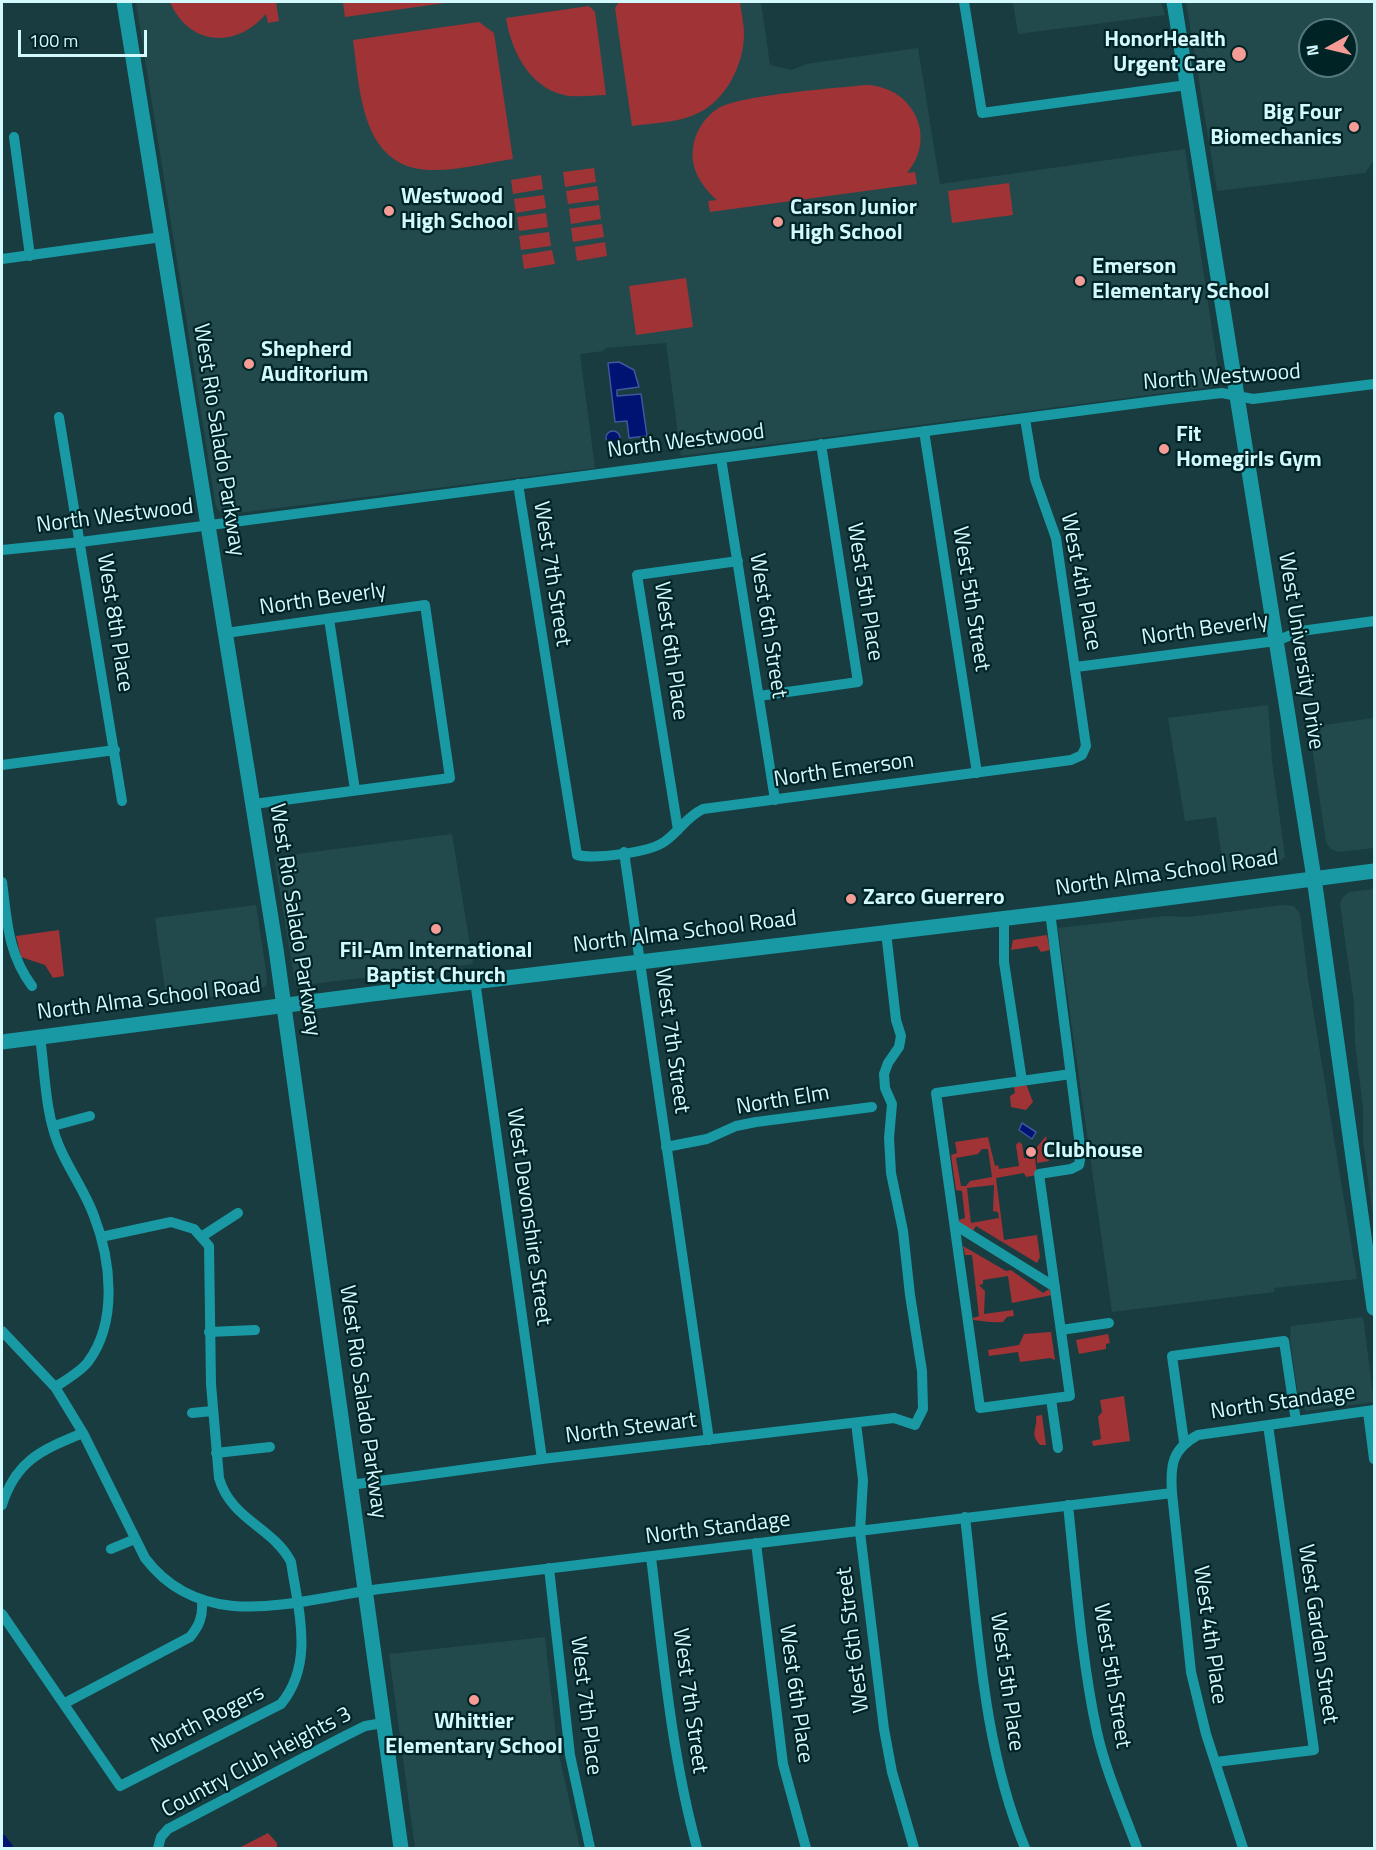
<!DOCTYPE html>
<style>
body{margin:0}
#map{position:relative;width:1376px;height:1850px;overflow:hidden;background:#193c40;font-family:"Titillium Web",sans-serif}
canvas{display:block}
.frame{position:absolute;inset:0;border:3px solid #d2f9fd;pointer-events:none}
.north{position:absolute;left:1298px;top:18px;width:60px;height:60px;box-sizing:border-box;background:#002326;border:2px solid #54797c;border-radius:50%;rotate:262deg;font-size:16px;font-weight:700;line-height:24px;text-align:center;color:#d2f9fd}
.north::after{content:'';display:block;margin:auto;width:21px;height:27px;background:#f59c96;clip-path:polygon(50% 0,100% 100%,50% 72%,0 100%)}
.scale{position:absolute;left:18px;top:30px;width:129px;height:27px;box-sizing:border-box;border:3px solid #d2f9fd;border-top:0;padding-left:8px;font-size:18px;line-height:21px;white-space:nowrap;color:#d2f9fd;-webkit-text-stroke:4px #002326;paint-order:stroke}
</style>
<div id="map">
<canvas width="1376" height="1850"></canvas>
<div class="frame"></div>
<div class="north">N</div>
<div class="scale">100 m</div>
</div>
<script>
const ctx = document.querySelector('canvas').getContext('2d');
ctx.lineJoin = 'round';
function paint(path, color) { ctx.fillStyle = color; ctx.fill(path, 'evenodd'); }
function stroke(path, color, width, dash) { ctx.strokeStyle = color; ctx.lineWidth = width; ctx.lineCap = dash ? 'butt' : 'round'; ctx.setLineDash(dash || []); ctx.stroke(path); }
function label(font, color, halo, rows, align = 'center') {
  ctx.font = font + ' "Titillium Web",sans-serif'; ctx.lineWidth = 4.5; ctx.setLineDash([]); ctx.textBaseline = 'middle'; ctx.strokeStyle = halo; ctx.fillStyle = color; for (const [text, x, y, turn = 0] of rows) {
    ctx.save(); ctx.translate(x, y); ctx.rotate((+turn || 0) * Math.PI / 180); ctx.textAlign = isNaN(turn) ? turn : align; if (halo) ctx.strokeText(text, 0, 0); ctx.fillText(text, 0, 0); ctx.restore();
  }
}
paint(new Path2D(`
 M136,2H761L770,65L792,70L806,64L918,48L940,184L1185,149L1220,383L1211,387L681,456L666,343L606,348L603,351L580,354L595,468L223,515L216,507Z
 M1013,2H1161L1165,15L1018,34Z
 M1186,2H1374V160L1365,173L1217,191ZM1310,30H1346V66H1310Z
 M1268,705L1272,761L1285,857L1276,864L1224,871L1216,817L1185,821L1168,718Z
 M1374,718V848L1337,852L1330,848L1326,842L1309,727Z
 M452,834L473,964L305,985L295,982L274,857Z
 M1374,889V1225L1363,1141V1108L1355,1042L1354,1003L1340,904L1342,898L1349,892Z
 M256,905L267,977L266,986L255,991L167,1003L155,918Z
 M1282,905L1294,906L1300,914L1308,979L1357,1279L1274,1288V1292L1112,1312L1058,928L1166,916L1189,917Z
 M1363,1317L1374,1402L1306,1411L1299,1402L1290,1340L1291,1326Z
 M545,1637L557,1746L580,1848H415L389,1654Z`), '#224a4d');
paint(new Path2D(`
 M170,2H276L279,21L268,23L266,14C236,49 189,46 170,2Z
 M343,2H452L345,17Z
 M619,2H740C741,12 744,23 744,34C744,65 725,102 696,114C677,123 652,123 632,126L615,8Z
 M589,6L595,12L606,95C593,95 577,98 564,95C529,87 511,50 506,18Z
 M479,22L494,33L513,159C486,163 456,171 430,170C361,168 360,90 353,40Z
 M867,85C913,87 938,137 907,173L915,172L917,184L710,212L708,201L717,200C702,187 690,169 693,148C695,132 704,118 717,109C738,95 836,88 867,85Z
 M594,168L596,182L565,187L563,172Z
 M541,175L543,189L513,194L511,180Z
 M1009,183L1013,215L952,223L948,191Z
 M597,186L599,200L568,204L566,191Z
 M544,195L546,208L516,213L514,199Z
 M599,205L601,219L571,224L569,209Z
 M546,213L548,227L519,231L517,217Z
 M602,224L604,237L573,242L571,228Z
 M549,232L551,246L521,250L519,236Z
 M605,242L607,256L577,261L575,247Z
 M552,250L555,264L524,269L522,255Z
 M686,278L693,327L636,335L629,286Z
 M59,930L64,976L53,978L45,965L21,957L16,936Z
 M1047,935L1050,950L1041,952L1037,946L1011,950L1013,940Z
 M1026,1084L1033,1102L1026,1110L1011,1107L1010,1096L1015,1093L1014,1086Z
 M1046,1136L1049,1161L1037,1163V1147Z
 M988,1137L995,1166L998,1165L999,1169L1019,1166L1016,1145L1019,1142L1022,1144L1024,1158H1035L1037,1175L1026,1177L1024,1173L996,1178L1004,1240L1037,1235L1040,1257L1037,1263L976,1226L973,1231L959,1223V1220L965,1218L962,1191L956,1190L951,1155L957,1153L955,1142ZM982,1149H988L992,1177L970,1181L966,1186H961L956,1158L978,1154ZM994,1185L993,1211L998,1212L999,1218L971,1223L967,1188Z
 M963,1246L1006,1271L1011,1270L1043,1293L1049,1289L1052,1295L1012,1303L1008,1276L983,1280V1284L979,1285L985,1291L984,1314L1013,1310L1014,1316L1007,1317L1003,1322C992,1323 984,1321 973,1320V1318L979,1316L972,1255H965Z
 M1051,1332L1055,1360L1050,1358L1020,1362L1018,1352L989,1356L988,1350L1019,1345L1024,1334Z
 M1108,1334L1110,1343L1106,1344V1349L1079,1354L1076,1340Z
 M1124,1396L1130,1441L1093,1446L1092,1441L1101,1439L1098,1417L1102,1412L1100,1400Z
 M1042,1415L1046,1445H1040C1029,1433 1038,1429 1036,1416Z
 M268,1833L277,1843V1848H239Z`), '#a03335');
const water = new Path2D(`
 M619,362L634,370L639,387L617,390V396L641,394L647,436L629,438L627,421L615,422L608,363Z
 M606 438a7 7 0 1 1 14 0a7 7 0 1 1-14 0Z
 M1022,1123L1036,1132L1032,1139L1019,1130Z`);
paint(water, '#001272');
stroke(water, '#3f579c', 1.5);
stroke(new Path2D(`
 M2,1839L9,1848`), '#001272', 9);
stroke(new Path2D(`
 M964,2L982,113L1187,85
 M14,137L30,256
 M2,259L162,237
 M59,417L122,801
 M924,431L977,773
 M721,458L775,800
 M518,484L577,855C595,859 648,853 664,842C679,832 686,817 703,809L1071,760L1082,755L1086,746L1056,538L1035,479L1025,419
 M2,550L81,542L1170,399L1222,393L1253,399L1374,384
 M329,619L355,790
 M226,633L425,605L450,778L254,804
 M1076,667L1276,641L1301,631L1374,621
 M759,696L858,682L821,444
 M2,765L115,750
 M678,830L637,575L738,561
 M624,852L709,1440
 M2,882C7,921 8,954 32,986
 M1050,912L1081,1154L1079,1165L1071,1169L1039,1174L1070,1396L980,1408L936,1093L1071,1074
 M1004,918V962L1022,1081
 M475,981L542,1459
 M40,1037C45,1072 45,1113 59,1146C69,1170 85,1191 94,1216C111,1260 118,1322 88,1362C80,1372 66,1380 55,1387
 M53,1126L90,1116
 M666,1147L707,1139L736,1126L756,1122L872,1107
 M955,1225L1055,1287
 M201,1237L238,1213
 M1061,1330L1109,1323
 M2,1331L55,1387L83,1433L145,1558C204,1636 298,1599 380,1589L1172,1493C1170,1465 1172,1449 1198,1435L1374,1410
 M209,1332L255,1330
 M1051,1399L1058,1448
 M1368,1412L1374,1459
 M192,1413L212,1411
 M856,1423L863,1480L860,1532L884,1729L892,1772L914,1848
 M1184,1442L1172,1356L1284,1341L1296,1421
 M216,1453L270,1447
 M350,1485L542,1459L894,1418L915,1425L923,1409L922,1371L910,1295L903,1231L891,1173L889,1138L892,1104L885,1088L884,1074L888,1063L899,1047L901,1036L896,1020L886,932
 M1172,1493L1191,1672L1206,1734L1243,1848
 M2,1505C16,1460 42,1450 83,1433
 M1068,1505C1076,1580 1081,1658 1097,1732C1106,1772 1123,1810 1137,1848
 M965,1517C978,1628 982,1744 1025,1848
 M756,1543L783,1764L806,1848
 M111,1549L135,1539
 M651,1557C663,1655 671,1753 697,1848
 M549,1568L570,1755L590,1848
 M2,1614L120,1786L281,1704C315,1663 298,1610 291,1562C273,1527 231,1520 219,1478L211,1384L209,1246L194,1229L171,1222L101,1237
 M65,1703L190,1637C199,1626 203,1617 202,1602
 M1216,1762L1314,1750L1268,1425
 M158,1848L161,1837L168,1829L341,1738L365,1726L383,1723`), '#1899a3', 10);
stroke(new Path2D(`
 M124,2L276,949L401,1848
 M1174,2L1314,878L1374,1308
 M2,1042L372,994L1075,910L1374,871`), '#1899a3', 15);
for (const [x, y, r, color] of [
 [1239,54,8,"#f59c96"],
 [1354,127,6,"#f59c96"],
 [389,211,6,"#f59c96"],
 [778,222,6,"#f59c96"],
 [1080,281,6,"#f59c96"],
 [249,364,6,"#f59c96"],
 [1164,449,6,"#f59c96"],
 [851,899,6,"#f59c96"],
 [436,929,6,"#f59c96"],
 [1031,1152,6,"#f59c96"],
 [474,1700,6,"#f59c96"]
]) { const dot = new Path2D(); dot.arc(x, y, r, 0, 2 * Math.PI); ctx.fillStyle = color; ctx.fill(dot); stroke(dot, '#002326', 2); }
label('bold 22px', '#d2f9fd', '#002326', [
 ["HonorHealth",1226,41,"right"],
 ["Urgent Care",1226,66,"right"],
 ["Big Four",1342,114,"right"],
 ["Biomechanics",1342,139,"right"],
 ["Westwood",401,198],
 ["High School",401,223],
 ["Carson Junior",790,209],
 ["High School",790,234],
 ["Emerson",1092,268],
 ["Elementary School",1092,293],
 ["Shepherd",261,351],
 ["Auditorium",261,376],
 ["Fit",1176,436],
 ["Homegirls Gym",1176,461],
 ["Zarco Guerrero",863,899],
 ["Fil-Am International",436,952,"center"],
 ["Baptist Church",436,977,"center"],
 ["Clubhouse",1043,1152],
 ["Whittier",474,1723,"center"],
 ["Elementary School",474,1748,"center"]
], 'left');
label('22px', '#d2f9fd', '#002326', [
 ["North Westwood",1222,378,-4],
 ["West Rio Salado Parkway",218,440,81],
 ["North Westwood",686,442,-7],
 ["North Westwood",115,517,-7],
 ["West 7th Street",551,574,81],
 ["West 4th Place",1080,582,79],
 ["West 5th Place",864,592,81],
 ["West 5th Street",970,599,81],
 ["North Beverly",323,600,-8],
 ["West 8th Place",114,623,81],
 ["West 6th Street",767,626,81],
 ["North Beverly",1205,630,-8],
 ["West 6th Place",670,651,82],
 ["West University Drive",1300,651,81],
 ["North Emerson",844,771,-8],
 ["North Alma School Road",1167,874,-8],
 ["West Rio Salado Parkway",294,920,81],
 ["North Alma School Road",685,933,-7],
 ["North Alma School Road",149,1000,-7],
 ["West 7th Street",671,1041,82],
 ["North Elm",783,1101,-9],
 ["West Devonshire Street",528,1217,82],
 ["West Rio Salado Parkway",362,1402,82],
 ["North Standage",1283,1403,-8],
 ["North Stewart",631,1429,-7],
 ["North Standage",718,1529,-7],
 ["West Garden Street",1317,1634,82],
 ["West 4th Place",1209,1635,82],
 ["West 6th Street",854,1640,-97],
 ["West 5th Street",1111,1676,81],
 ["West 5th Place",1006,1682,82],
 ["West 6th Place",795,1694,82],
 ["West 7th Street",689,1701,82],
 ["West 7th Place",585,1706,83],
 ["North Rogers",208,1720,-27],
 ["Country Club Heights 3",257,1763,-28]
]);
</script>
